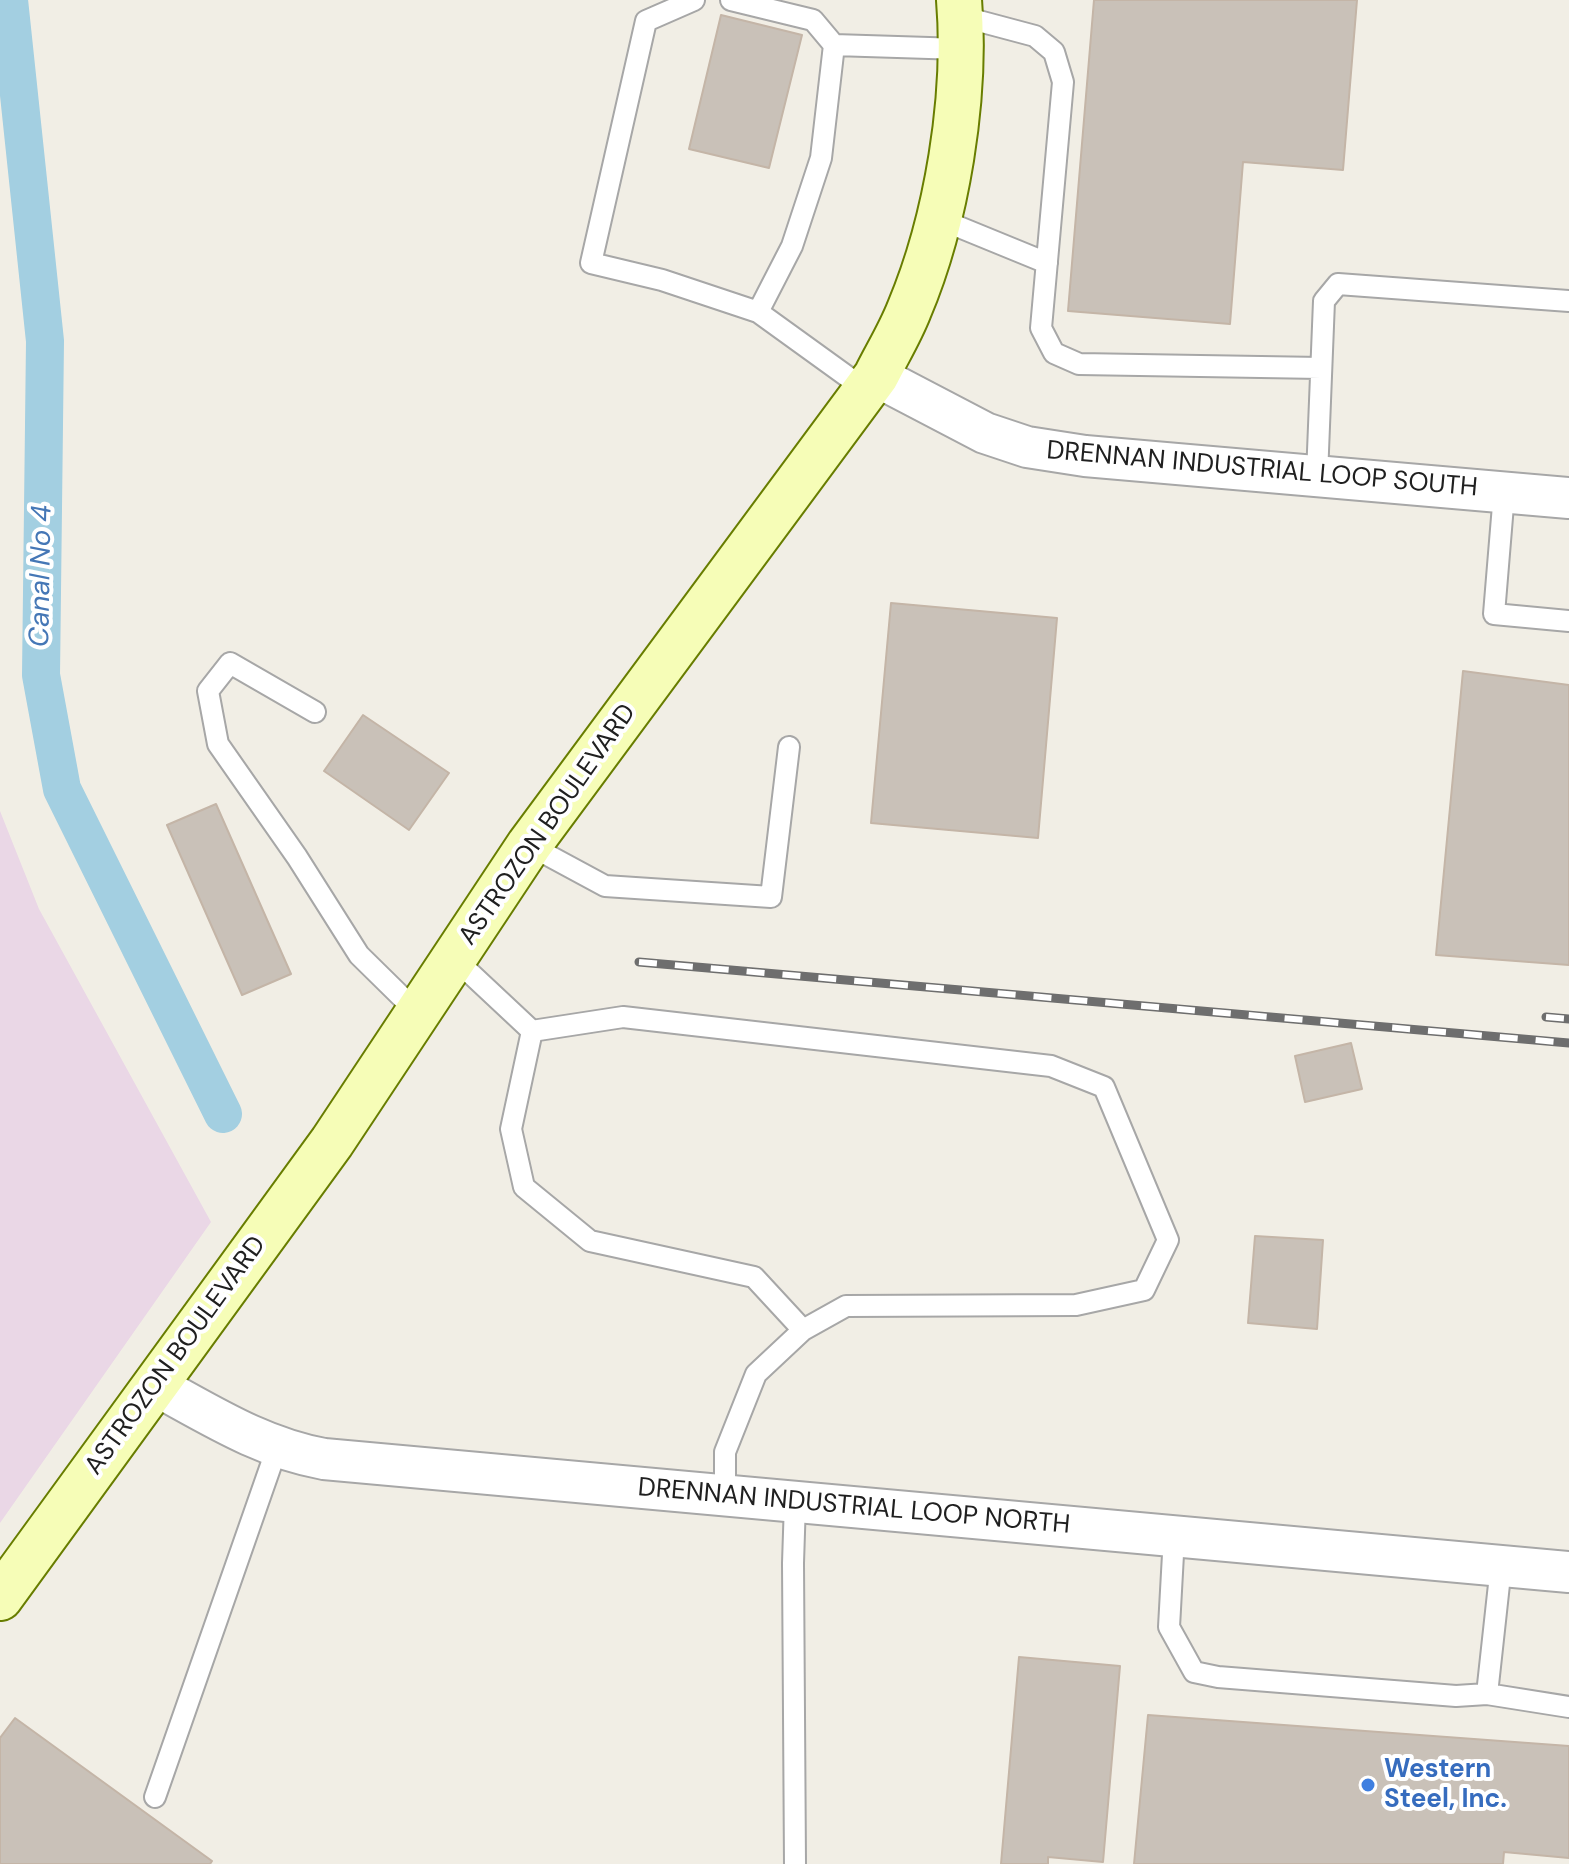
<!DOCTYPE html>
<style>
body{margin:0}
canvas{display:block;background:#f1eee5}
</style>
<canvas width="1569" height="1864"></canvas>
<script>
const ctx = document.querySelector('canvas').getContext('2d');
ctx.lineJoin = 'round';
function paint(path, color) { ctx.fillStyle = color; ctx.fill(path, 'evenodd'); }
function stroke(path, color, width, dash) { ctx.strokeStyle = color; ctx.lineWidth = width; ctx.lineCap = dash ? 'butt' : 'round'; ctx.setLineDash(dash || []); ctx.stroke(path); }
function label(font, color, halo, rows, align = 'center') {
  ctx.font = font + ' "DM Sans",sans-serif'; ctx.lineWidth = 8; ctx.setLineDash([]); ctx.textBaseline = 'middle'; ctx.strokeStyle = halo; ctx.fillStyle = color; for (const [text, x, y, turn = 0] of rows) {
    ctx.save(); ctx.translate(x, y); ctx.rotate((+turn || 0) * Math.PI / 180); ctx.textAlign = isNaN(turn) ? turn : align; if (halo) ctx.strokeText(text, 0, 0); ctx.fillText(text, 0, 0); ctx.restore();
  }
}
paint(new Path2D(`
 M0,811L39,909L211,1222L0,1523Z`), '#ead7e6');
stroke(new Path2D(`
 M9,0L45,341L41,675L62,789L223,1114`), '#a3cfe1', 38);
const building = new Path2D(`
 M1094,0H1357L1343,170L1243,162L1230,324L1068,311Z
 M721,15L802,35L769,168L689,149Z
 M891,603L1057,618L1038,838L871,823Z
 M1463,671L1569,685V965L1436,955Z
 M363,715L449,773L409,830L324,771Z
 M216,804L291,974L242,995L167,825Z
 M1351,1043L1362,1089L1305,1102L1295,1056Z
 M1255,1236L1323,1240L1317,1329L1248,1323Z
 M1019,1657L1120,1666L1103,1862L1048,1857V1864H1001Z
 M1148,1715L1569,1746V1858L1504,1852L1503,1864H1134Z
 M15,1718L212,1861L210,1864H0V1738Z`);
paint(building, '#c9c1b8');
stroke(building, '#c4b5a7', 2);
const service = new Path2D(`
 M694,0L646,21L591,263L662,280L758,312L866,390
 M731,0L813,20L834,45L821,158L792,246L758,312
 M960,16L1035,36L1054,52L1063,82L1041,328L1054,353L1079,364L1321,368
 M834,45L961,49
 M937,218L1047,263
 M1317,476L1324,301L1338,284L1569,301
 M1504,493L1494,614L1569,621
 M315,712L230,663L208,691L218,744L297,857L359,955L418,1013
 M529,845L605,886L771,897L789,747
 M454,958L532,1031L623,1017L1051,1066L1104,1087L1168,1240L1144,1290L1076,1305L846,1306L803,1330L756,1374L725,1452V1496
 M532,1031L511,1129L524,1187L590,1241L754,1277L803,1330
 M795,1502L793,1563L795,1864
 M1174,1536L1169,1627L1194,1672L1218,1677L1456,1696L1487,1694L1501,1566
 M1487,1694L1569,1707
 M155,1797L277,1448`);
const minor = new Path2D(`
 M876,376L985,433L1027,447L1085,456L1569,498
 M155,1385C212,1416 260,1447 324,1459L1569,1572`);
const secondary = new Path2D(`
 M0,1598L332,1142L529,845L876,376C887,354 900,333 909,310C947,220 967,97 959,0`);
stroke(service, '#a7a7a7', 24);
stroke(minor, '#a7a7a7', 44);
stroke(secondary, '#687d00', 48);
stroke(service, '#fff', 20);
stroke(minor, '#fff', 40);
stroke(secondary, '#f6fdb7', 44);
const rail = new Path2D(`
 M639,962L1569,1043
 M1546,1017L1569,1019`);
stroke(rail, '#6e6e6e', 9);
stroke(rail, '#fff', 6, [18]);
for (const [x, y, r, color] of [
 [1368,1785,8,"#3f7fe0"]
]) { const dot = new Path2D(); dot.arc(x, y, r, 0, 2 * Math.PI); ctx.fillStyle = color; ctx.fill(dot); stroke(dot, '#fff', 3); }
label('26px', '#202020', '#fff', [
 ["DRENNAN INDUSTRIAL LOOP SOUTH",1262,470,5],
 ["ASTROZON BOULEVARD",548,825,-55],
 ["ASTROZON BOULEVARD",176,1356,-54],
 ["DRENNAN INDUSTRIAL LOOP NORTH",854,1507,5]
]);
label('bold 26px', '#366cbe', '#fff', [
 ["Western",1384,1770],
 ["Steel, Inc.",1384,1800]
], 'left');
label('italic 28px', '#4577b6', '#fff', [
 ["Canal No 4",42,576,-89]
]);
</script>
